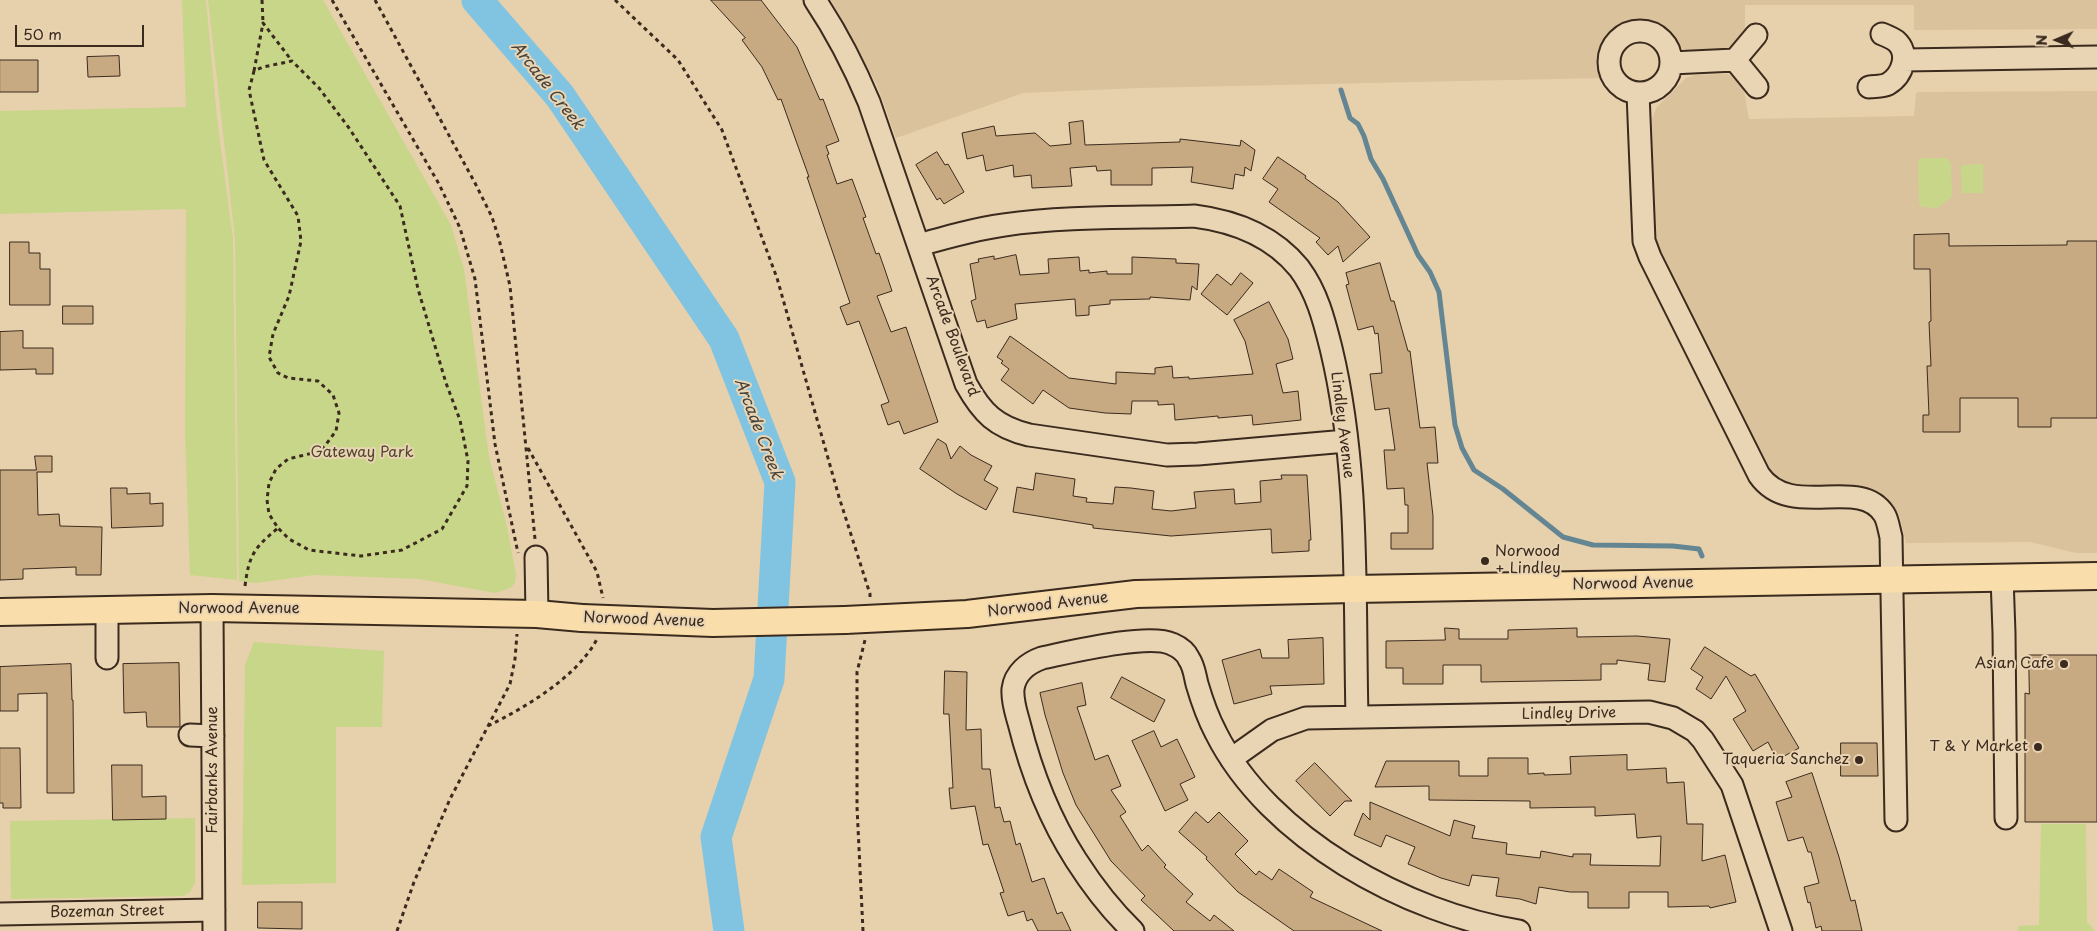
<!DOCTYPE html>
<style>
body{margin:0}
#map{position:relative;width:2097px;height:931px;overflow:hidden;background:#e7d0ac;font-family:"Playpen Sans",sans-serif}
canvas{display:block}
.north{position:absolute;left:2032px;top:15px;width:50px;height:50px;-webkit-text-stroke:4px #e9d4b3;paint-order:stroke;rotate:269deg;font-size:14px;font-weight:700;line-height:20px;text-align:center;color:#3b2a1e}
.north::after{content:'';display:block;margin:auto;width:18px;height:22px;background:#3b2a1e;clip-path:polygon(50% 0,100% 100%,50% 72%,0 100%)}
.scale{position:absolute;left:15px;top:25px;width:129px;height:22px;box-sizing:border-box;border:2px solid #3b2a1e;border-top:0;padding-left:6px;font-size:15px;line-height:18px;white-space:nowrap;color:#3b2a1e;-webkit-text-stroke:4px #e9d4b3;paint-order:stroke}
</style>
<div id="map">
<canvas width="2097" height="931"></canvas>
<div class="north">N</div>
<div class="scale">50 m</div>
</div>
<script>
const ctx = document.querySelector('canvas').getContext('2d');
ctx.lineJoin = 'round';
function paint(path, color) { ctx.fillStyle = color; ctx.fill(path, 'evenodd'); }
function stroke(path, color, width, dash) { ctx.strokeStyle = color; ctx.lineWidth = width; ctx.lineCap = dash ? 'butt' : 'round'; ctx.setLineDash(dash || []); ctx.stroke(path); }
function label(font, color, halo, rows, align = 'center') {
  ctx.font = font + ' "Playpen Sans",sans-serif'; ctx.lineWidth = 4; ctx.setLineDash([]); ctx.textBaseline = 'middle'; ctx.strokeStyle = halo; ctx.fillStyle = color; for (const [text, x, y, turn = 0] of rows) {
    ctx.save(); ctx.translate(x, y); ctx.rotate((+turn || 0) * Math.PI / 180); ctx.textAlign = isNaN(turn) ? turn : align; if (halo) ctx.strokeText(text, 0, 0); ctx.fillText(text, 0, 0); ctx.restore();
  }
}
paint(new Path2D(`
 M831,0H2097V29L1914,30V5H1745V37L1726,53H1694L1686,50L1679,46L1664,30L1650,24L1640,22L1616,26L1602,44L1598,61L1601,78L1140,88L1023,93L896,138L877,85Z
 M1727,74L1734,76L1740,81L1744,91L1749,119L1914,116L1916,93L1919,92L2097,91V553H2076L2030,542L1906,543L1900,518L1887,498L1860,485L1790,487L1773,477L1654,245L1652,119L1657,107L1686,78L1695,75Z`), '#dac29c');
paint(new Path2D(`
 M182,0H206L217,118L233,239L237,580L190,575L185,435L186,209L0,214V111L186,107Z
 M208,0H323L451,225L464,269L489,457L506,522L516,574L515,583L510,588L495,593L420,579L314,575L256,583L239,581L235,239Z
 M1922,158H1947L1951,163L1952,197L1937,208L1922,207L1919,203L1918,162Z
 M1983,164V193H1962L1961,165Z
 M254,642L384,651L382,727H336V883L242,885L245,665Z
 M195,818V883L190,892L184,896L11,899L10,821Z
 M2041,824H2086L2087,922L2095,931H2018V926L2039,925Z`), '#c8d68a');
stroke(new Path2D(`
 M1341,90L1350,118L1358,124L1364,136L1371,159L1383,179L1418,255L1430,272L1439,292L1455,425L1462,448L1474,470L1503,489L1563,537L1593,545L1673,546L1699,549L1702,556`), '#648693', 5);
stroke(new Path2D(`
 M477,0L560,96L724,339L780,482L769,679L716,837L729,931`), '#80c4e1', 31);
const building = new Path2D(`
 M711,0H761L797,47L820,100L823,99L839,141L826,146L829,154L827,155L837,184L852,179L866,217L863,218L876,254L879,253L885,270L892,291L877,296L891,332L906,327L938,422L904,434L899,421L888,425L881,405L889,402L859,321L847,325L840,307L850,303L807,177H809L781,99L778,100L762,67L742,40L745,38Z
 M119,56L120,76L88,77L87,57Z
 M0,60H38V92H0Z
 M1083,121L1085,145L1180,142V139L1240,146L1241,140L1255,150L1251,171L1245,167L1244,176L1235,174L1233,189L1191,182L1193,167L1152,168V185H1111V170L1097,171L1096,166L1070,168L1072,186L1032,188L1031,175L1014,177L1013,165L986,171L983,155L967,159L962,133L994,126L996,136L1035,133L1050,146L1071,144L1069,123Z
 M937,152L945,165L948,164L964,192L944,204L940,198L937,200L916,165Z
 M1278,157L1306,176L1305,178L1338,202L1370,237L1343,262L1338,246L1328,255L1316,242L1320,238L1269,202L1278,189L1263,179Z
 M1949,234V246L2067,245V241H2097V418H2051V427H2018V398H1960V432H1923V415H1929L1927,366H1931L1929,322L1931,321L1930,269H1914V235Z
 M10,242H29V253H40V269H50V305H10Z
 M1016,255L1020,275L1049,273L1048,259L1079,257L1080,271L1089,270V273L1107,271V274H1132V257L1176,259V263L1199,264L1197,290L1192,286L1190,300L1150,297V299L1110,300V304L1089,306V315L1076,316L1075,299L1015,304L1017,319L987,328L985,320L977,322L971,301L976,299L970,264L979,262L978,259L994,256V259Z
 M1380,263L1391,301H1394L1408,351H1410L1420,428L1435,427L1438,463H1427L1433,516V549H1391V533H1408V505H1405L1404,488L1387,489L1384,450H1395L1389,408L1375,410L1370,374L1382,373L1378,333L1375,334L1373,326L1358,330L1346,285L1349,284L1346,273Z
 M1241,273L1253,283L1227,315L1201,294L1217,274L1231,285Z
 M1269,302L1288,339L1293,359L1276,364L1283,393L1298,391L1301,420L1253,425L1252,415L1218,418V416L1175,420L1174,404L1158,405V401H1132L1131,414L1105,413L1069,408L1043,390L1033,404L1001,380L1009,369L1001,363L1003,361L997,357L1010,336L1069,378L1116,384V372L1155,374V368L1172,366L1173,378L1189,377V379L1253,374L1245,341L1234,320Z
 M63,306H93V324H63Z
 M23,331V348H53V374H36V369L0,370V332Z
 M938,439L946,444L951,459L960,446L971,455L992,466L984,480L998,488L986,510L957,494L920,469Z
 M35,456H52V472H37L38,515L59,514L60,526L102,527L101,575H76V567L23,569V579L0,580V470H36Z
 M1036,473L1075,479L1073,496L1087,498L1086,502L1113,504L1115,487L1131,488L1154,491L1152,509L1171,511L1196,508L1194,492L1206,491L1234,489L1235,504L1261,502L1260,481L1282,479L1281,475H1307L1311,540H1309V551L1272,553L1271,529L1171,536L1093,528V525L1013,512L1017,487L1033,490Z
 M111,488H127V494L150,493V504L163,503V526L112,528Z
 M1445,628L1459,629V639H1508V630L1577,628V637L1637,636L1670,639L1665,682L1648,680L1650,664L1617,660V664H1601V680L1481,682V665H1443V684H1403V668H1386V641L1445,640Z
 M1323,638L1324,684L1270,686L1272,694L1234,704L1222,660L1260,649L1262,658H1289L1288,640Z
 M1705,647L1751,676L1755,674L1799,748L1777,760L1768,742L1753,751L1733,719L1746,711L1726,676L1711,699L1696,689L1703,677L1691,669Z
 M2029,655H2097V822H2025V693L2029,694Z
 M179,663L180,727H147L146,712L124,713L123,664Z
 M71,664L72,700H73L74,793H47V693L18,694V711H0V667Z
 M945,671L967,672L966,730L981,729L982,769H990L995,808L1000,807L1004,822L1010,821L1016,845L1020,843L1032,882L1044,878L1057,914L1062,912L1071,931H1038L1032,919L1027,921L1024,911L1008,916L1000,893L1004,892L988,844L983,845L975,806L951,809L949,788H953L949,714H944Z
 M1122,677L1165,700L1154,722L1111,698Z
 M1082,683L1086,705L1077,707L1095,760L1108,755L1121,786L1111,790L1126,812L1120,816L1142,851L1148,845L1166,865L1164,867L1193,894L1186,902L1210,921L1214,915L1234,931H1174L1141,900L1145,896L1111,861L1076,805L1063,773L1045,715L1040,693Z
 M1154,731L1161,747L1177,739L1195,777L1180,784L1188,800L1165,811L1132,741Z
 M1841,743H1877L1878,776H1841Z
 M0,748H20L21,808H3V803H0Z
 M1627,755V770L1666,768L1667,783L1684,782L1687,824H1703L1702,861L1725,855L1736,902L1710,908L1709,906L1668,907V892H1629V908H1588V892H1570L1539,887L1536,904L1520,899L1496,896L1499,878L1472,875L1469,886L1441,878L1408,864L1415,847L1386,835L1381,847L1354,835L1363,813L1370,820V802L1450,836L1454,820L1475,826L1472,838L1507,843L1506,854L1540,858L1541,851L1573,857V854H1591L1590,865L1660,866L1661,836L1637,838L1635,814L1595,816V807L1530,808V801L1429,800V786L1375,787L1386,761H1459V776H1488V758H1528V774L1544,773V775L1571,774L1570,757Z
 M1315,763L1352,801H1345L1330,816L1296,781Z
 M112,765H142V797L166,796V819L113,820Z
 M1812,773L1839,857L1851,901L1855,900L1862,931H1822L1821,926L1816,928L1810,902L1808,903L1804,887L1819,883L1811,852H1808L1803,837L1788,841L1776,802L1792,797L1786,782Z
 M1196,812L1208,823L1219,812L1248,841L1235,854L1256,875L1259,871L1272,880L1279,869L1313,892L1310,897L1382,931H1294L1238,892L1206,859L1207,857L1179,832Z
 M258,902H302V929L258,928Z`);
paint(building, '#c7aa81');
stroke(building, '#3b2a1e', 1);
const minor = new Path2D(`
 M815,0C837,33 854,66 869,102L966,384C982,413 996,427 1029,435L1167,455L1198,454L1346,441
 M1609 62a31 31 0 1 1 62 0a31 31 0 1 1-62 0Z
 M1735,60L1757,87
 M1904,60L2097,57
 M1671,63L1735,60L1756,35
 M1869,87C1875,86 1882,87 1888,84C1903,75 1910,53 1896,41C1892,38 1887,36 1882,34
 M1638,93L1644,241L1650,257L1759,475C1791,521 1859,475 1884,514C1888,520 1889,530 1891,537L1896,820
 M919,245C947,237 975,229 1004,225C1065,216 1132,218 1194,216C1234,221 1272,235 1299,268C1317,292 1324,320 1331,348C1360,468 1354,595 1357,717
 M536,557L537,614
 M2002,577L2004,633L2006,818
 M212,608L214,931
 M107,610V658
 M190,735L213,736
 M1231,759L1272,730L1306,718L1649,712L1673,718L1695,731L1703,740L1732,785L1781,931
 M0,914L214,910
 M1133,931C1111,910 1092,885 1076,860C1049,818 1031,771 1019,723C1016,712 1012,701 1013,689C1015,673 1028,663 1042,658C1071,652 1148,633 1172,644C1179,647 1186,652 1189,659C1194,666 1195,676 1197,684C1202,701 1208,718 1216,733C1269,839 1407,913 1519,931`);
const major = new Path2D(`
 M0,612L212,608L537,614L582,618
 M845,620L967,614L1136,594L1354,589L2097,576`);
stroke(minor, '#3b2a1e', 25);
stroke(major, '#3b2a1e', 30);
stroke(new Path2D(`
 M262,0L263,23
 M332,0L439,184L460,228L475,279L495,444L518,553
 M375,0L475,183L492,217L499,239L510,286L535,539
 M615,0L678,60L722,130L777,278L839,497L870,594V599
 M254,71L263,23L292,61
 M528,448L597,572L603,598
 M245,586C249,555 254,548 278,528L269,514L267,500L269,483L276,469L288,459L321,451L336,431L339,413L333,395L318,381L288,378L278,373L269,357L273,334L289,296L301,241L298,216L264,160L249,90L254,71L263,67L292,61L319,88L349,128L400,206L418,289L446,383L460,420L468,461L467,486L442,529L402,550L361,556L309,550L289,539L278,528
 M488,726C526,707 577,677 597,639
 M397,931L414,882L450,799L510,684L515,659L517,634
 M863,931L857,807V672L865,640`), '#3b2a1e', 3, [4, 4]);
stroke(minor, '#e9d4b3', 21);
stroke(major, '#f9deab', 26);
const majorBridge = new Path2D(`
 M582,618L713,623L845,620`);
stroke(majorBridge, '#3b2a1e', 30, []);
stroke(majorBridge, '#f9deab', 26);
for (const [x, y, r, color] of [
 [1485,561,5,"#3b2a1e"],
 [2064,664,5,"#3b2a1e"],
 [2038,747,5,"#3b2a1e"],
 [1859,760,5,"#3b2a1e"]
]) { const dot = new Path2D(); dot.arc(x, y, r, 0, 2 * Math.PI); ctx.fillStyle = color; ctx.fill(dot); stroke(dot, '#e9d4b3', 2); }
label('15px', '#3b2a1e', '#e9d4b3', [
 ["Arcade Boulevard",952,336,70],
 ["Lindley Avenue",1342,425,83],
 ["Norwood Avenue",1633,584,-1],
 ["Norwood Avenue",1048,605,-7],
 ["Norwood Avenue",239,609],
 ["Norwood Avenue",644,620,2],
 ["Lindley Drive",1569,714,-1],
 ["Fairbanks Avenue",213,770,-90],
 ["Bozeman Street",107,912,-1]
]);
label('15px', '#50442e', '#e9d4b3', [
 ["Gateway Park",362,453]
]);
label('15px', '#3b2a1e', '#e9d4b3', [
 ["Norwood",1495,552,"left"],
 ["+ Lindley",1495,569,"left"],
 ["Asian Cafe",2054,664],
 ["T & Y Market",2028,747],
 ["Taqueria Sanchez",1849,760]
], 'right');
label('italic 16px', '#45413b', '#e9d4b3', [
 ["Arcade Creek",547,86,52],
 ["Arcade Creek",758,429,69]
]);
</script>
